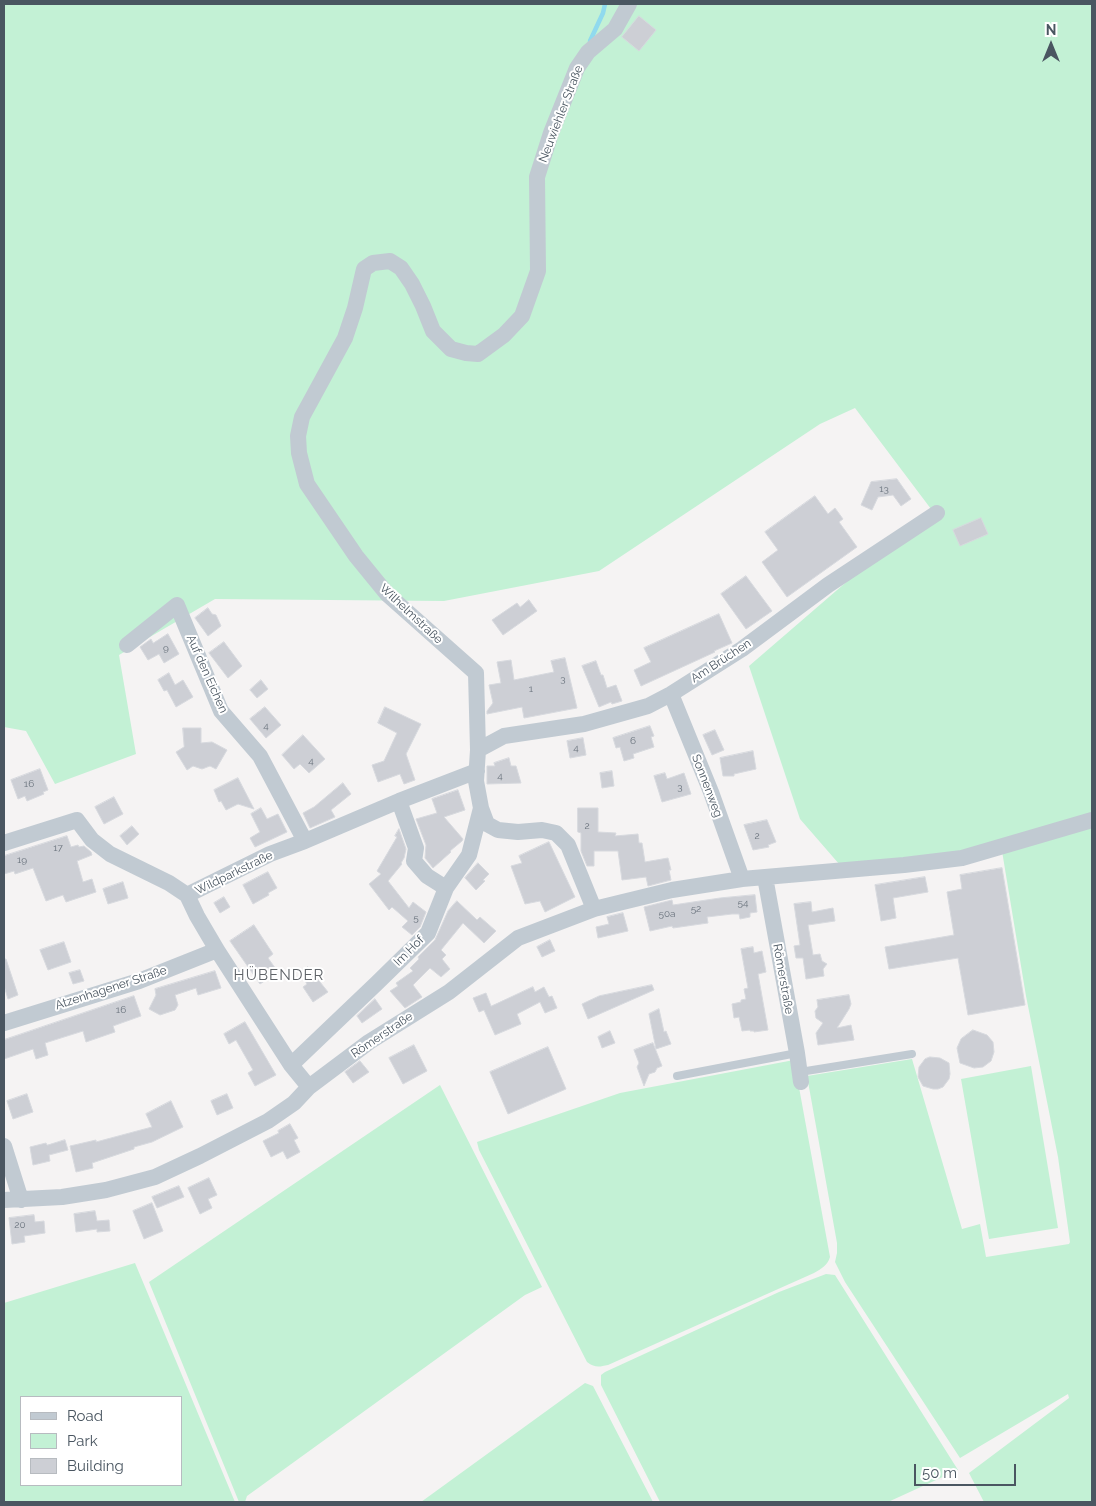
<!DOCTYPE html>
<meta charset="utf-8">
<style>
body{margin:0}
#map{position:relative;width:1096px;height:1506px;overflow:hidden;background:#f5f3f3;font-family:Raleway,sans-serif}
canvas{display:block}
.frame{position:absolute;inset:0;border:5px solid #4a5661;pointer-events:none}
.legend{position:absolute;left:20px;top:1396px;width:162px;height:90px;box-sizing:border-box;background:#fff;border:1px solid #b7bbc0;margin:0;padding:6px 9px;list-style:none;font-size:15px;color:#4a5661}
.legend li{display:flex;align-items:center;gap:10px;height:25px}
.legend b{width:25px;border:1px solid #b7bbc0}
.north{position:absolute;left:1026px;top:20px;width:50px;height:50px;-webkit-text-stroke:4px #fff;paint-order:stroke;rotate:0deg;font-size:14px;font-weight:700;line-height:20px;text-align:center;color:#4a5661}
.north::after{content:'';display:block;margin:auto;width:18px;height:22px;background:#4a5661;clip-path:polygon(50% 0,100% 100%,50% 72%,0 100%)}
.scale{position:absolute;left:914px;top:1464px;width:102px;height:22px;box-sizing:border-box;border:2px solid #4a5661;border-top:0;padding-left:6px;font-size:15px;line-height:18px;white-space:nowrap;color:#4a5661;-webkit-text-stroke:4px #fff;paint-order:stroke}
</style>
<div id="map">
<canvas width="1096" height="1506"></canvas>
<div class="frame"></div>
<ul class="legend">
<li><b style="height:6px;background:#c1cad2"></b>Road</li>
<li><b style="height:14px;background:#c3f1d5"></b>Park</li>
<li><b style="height:14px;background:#cdcfd5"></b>Building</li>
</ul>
<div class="north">N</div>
<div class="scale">50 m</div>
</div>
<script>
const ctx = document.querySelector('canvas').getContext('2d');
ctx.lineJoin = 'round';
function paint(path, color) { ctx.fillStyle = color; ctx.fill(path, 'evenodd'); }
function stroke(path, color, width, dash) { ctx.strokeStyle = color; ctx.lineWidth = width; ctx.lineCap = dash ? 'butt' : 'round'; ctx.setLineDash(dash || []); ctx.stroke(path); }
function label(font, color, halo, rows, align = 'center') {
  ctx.font = font + ' Raleway,sans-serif'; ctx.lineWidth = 4; ctx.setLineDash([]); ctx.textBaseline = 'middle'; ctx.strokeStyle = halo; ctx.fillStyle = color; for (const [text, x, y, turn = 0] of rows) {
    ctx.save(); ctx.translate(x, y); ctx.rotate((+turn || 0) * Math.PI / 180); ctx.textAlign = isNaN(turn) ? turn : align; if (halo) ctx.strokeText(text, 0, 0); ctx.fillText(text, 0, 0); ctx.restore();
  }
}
paint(new Path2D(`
 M4,4H1092V1502H984L969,1473L1069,1398L1068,1394L960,1458L845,1282L835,1262L837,1253V1243L807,1076L912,1059L962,1229L980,1224L986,1257L1069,1244L1070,1242L1058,1157L1026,996L1002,851L846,872L800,819L749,666L931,509L855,408L820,424L599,571L444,601L215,599L119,655L136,754L55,784L26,731L4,727Z
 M794,1060L830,1257C828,1265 821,1269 814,1273L608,1365C599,1367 595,1368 587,1362L479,1150L477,1142L620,1093Z
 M1031,1066L1058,1228L989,1239L961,1079Z
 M440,1085L542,1287L525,1295L247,1496L245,1502H239L149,1282Z
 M135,1263L235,1502H4V1303ZM21,1397H181V1485H21Z
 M826,1274L835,1275L958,1470L888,1502H660L601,1385V1375L605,1372L779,1292Z
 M585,1383L593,1386L653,1502H421Z`), '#c3f1d5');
stroke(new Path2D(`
 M590,41L603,13L605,4`), '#90daee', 4.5);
const building = new Path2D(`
 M639,16L656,30L639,51L622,37Z
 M897,479L911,499L901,506L893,495L878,497L872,510L861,505L871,482Z
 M815,496L828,514L835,508L843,519L839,522L857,547L787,597L762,562L778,550L765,532Z
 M981,518L988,534L960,546L953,530Z
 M746,576L772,611L746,629L721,594Z
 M529,600L537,611L503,635L492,620L517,603L520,607Z
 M208,608L212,614L216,615L221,626L208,636L195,618Z
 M719,614L732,643L714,651L715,652L641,686L634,670L651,662L644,648Z
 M168,634L179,654L164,663L159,654L148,660L140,647L151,639L153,643Z
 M224,642L242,666L228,678L209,653Z
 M565,658L577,708L524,718L522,707L487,714V711L493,703L489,685L501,683L497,662L511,660L514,680L554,672L551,661Z
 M596,661L601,675H603L607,688L616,685L622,701L612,704L611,702L599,707L582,666Z
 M169,673L175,685L183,680L193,697L176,707L167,690L164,691L158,680Z
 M261,680L268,689L257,698L250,690Z
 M265,707L281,725L266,738L250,719Z
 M385,707L421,724L406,754L415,780L404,784L400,774L378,782L372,765L384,761L397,733L378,723Z
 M650,726L654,736L651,737L654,747L633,754L634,758L624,761L620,747L616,748L613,738Z
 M183,728H201V743L212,742L227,750L216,769L210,766L202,769L193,766L187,770L176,752L184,747Z
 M715,730L724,750L712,755L703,735Z
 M303,735L325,759L309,773L300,764L294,769L282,755Z
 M583,738L586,755L570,758L567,741Z
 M753,751L756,769L734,774V776H723L720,758Z
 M509,758L511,766H516L521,783L487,784V766H495L494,763Z
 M40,769L48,790L43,792L44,794L27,801L25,796L18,799L11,780Z
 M612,771L614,786L602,788L600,773Z
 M665,773L667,779L684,773L691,794L662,802L654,776Z
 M238,778L254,809L238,804L226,810L221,801L219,802L214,790Z
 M343,783L351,794L331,810L335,817L310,828L303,813L314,807Z
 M458,790L465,810L444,817L463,839L462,841L450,851L451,852L433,868L425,858L426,845L416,819L437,813L432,799Z
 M114,797L123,814L104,824L95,807Z
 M261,808L267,819L278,814L287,832L255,847L250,838L260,832L251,814Z
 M578,808H598V832L616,833L615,836L638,834L639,843H642L645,862L668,858L671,870H669L671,880L648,886L646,877L622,880L618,851H594V866H587L581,851V833L578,832Z
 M767,820L776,842L768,845L769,847L753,850L744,825Z
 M132,826L139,834L127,845L120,836Z
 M399,829L406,849L404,858L401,863L402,864L388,881L409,908L413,902L426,912L420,927L412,935L402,927L408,921L392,907L389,910L369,884L381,874L377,871L397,837L395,836Z
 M67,836L71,847L78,845L79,847L84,846L91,852L92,855L77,861L83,882L92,879L96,892L66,902L63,895L46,901L33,868L15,874L14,871L4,874V856Z
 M549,842L575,897L545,912L540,901L525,904L511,866L522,863L519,856Z
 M478,863L489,874L483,880L485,881L476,890L465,878Z
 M1002,868L1025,1005L968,1015L958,958L889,969L885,947L954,935L947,892L962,889L960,875Z
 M268,872L277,888L268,893L269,895L253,904L243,885Z
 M925,877L928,892L893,898L896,918L881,921L875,885Z
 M123,882L128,898L108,904L103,889Z
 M755,895L757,912L750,913V917L740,919L739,914H732L707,917L708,923L673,928L672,926L650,931L644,907L672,900L673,905L720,898Z
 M224,897L230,907L220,913L214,903Z
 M457,901L477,920L480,917L496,931L484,943L463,923L441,950L446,955L442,959L450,969L441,977L430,968L413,985L422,997L405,1008L390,991L398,986L396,983L413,971L410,968L419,959L418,957L435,940L448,911Z
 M811,902L812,912L833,908L835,921L808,925L813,955L820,954L822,961L827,964L823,969L824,976L806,979L803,958H796L794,946L800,945L794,904Z
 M623,913L628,931L598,938L596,927L609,924L607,917Z
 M254,925L273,954L268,958L278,972L260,984L230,941Z
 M550,940L555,951L542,957L537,947Z
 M64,942L71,962L48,970L40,950Z
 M753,947L754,953L762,951L766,972L758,974L768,1030L754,1032V1031H750V1030L742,1031L739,1017L734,1018L732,1004L741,1002V1000L746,999L744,989L748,988L741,949Z
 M4,959H6L18,995L8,999L4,986Z
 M308,967L328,992L313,1002L303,987L307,984L300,973Z
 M80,970L84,981L73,984L69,973Z
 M215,971L221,988L198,995L196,988L175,995L178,1005L175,1010L160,1015L149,1009L156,995L155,989Z
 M652,985L654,990L588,1019L582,1004L599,996Z
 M533,987L535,992L544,987L549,997L552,996L557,1008L545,1013L540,1002L517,1014L521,1024L495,1035L484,1010L479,1012L473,998L486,993L491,1006Z
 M849,995L851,1004L849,1009L837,1028L851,1025L854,1040L818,1045L816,1033L823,1023L816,1018L815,1011L818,1007L817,1000Z
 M134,996L141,1016L113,1026L115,1032L86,1042L83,1031L45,1043L48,1055L36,1059L33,1049L4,1059V1040Z
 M375,999L382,1009L362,1023L357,1016Z
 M659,1009L664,1032L666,1031L671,1044L656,1049L649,1014Z
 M245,1022L276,1075L255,1086L248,1073L253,1070L236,1040L229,1044L224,1034Z
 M973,1030L987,1035L993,1042L994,1052L991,1061L983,1067L974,1068L960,1063L957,1048L961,1039Z
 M610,1031L615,1043L602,1048L598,1037Z
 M653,1043L662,1066L657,1068L655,1072L649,1074L644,1086L637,1067L639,1063L634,1050Z
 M414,1045L427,1071L403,1084L389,1058Z
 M548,1047L566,1089L508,1114L490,1072Z
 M930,1057L940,1058L949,1063L950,1074L949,1079L943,1087L938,1089H933L923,1086L918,1077L919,1067L925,1059Z
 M360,1061L369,1072L353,1083L345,1072Z
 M27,1094L33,1112L13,1119L7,1101Z
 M227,1094L233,1108L217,1115L211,1101Z
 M171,1101L183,1127L152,1142L134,1147V1149L92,1163L93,1168L76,1172L70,1146L96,1140V1142L152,1127L146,1114Z
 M290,1124L298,1138L294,1140L300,1152L287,1159L283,1151L271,1157L263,1141L279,1133L278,1131Z
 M65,1140L68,1150L49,1155L50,1161L33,1165L30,1147L46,1143L47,1145Z
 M209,1178L217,1195L208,1199L212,1208L200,1214L188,1188Z
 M179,1186L184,1197L157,1208L152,1197Z
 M152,1203L163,1231L144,1239L133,1211Z
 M95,1211L97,1221L109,1220L110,1231L97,1232V1229L76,1232L74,1214Z
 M34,1215L35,1222L44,1221L45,1233L24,1236L25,1242L12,1244L9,1218Z`);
paint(building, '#cdcfd5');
stroke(building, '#d7d9de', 1);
stroke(new Path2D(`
 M800,1072L912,1054
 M677,1076L797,1053`), '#c1cad2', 8);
stroke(new Path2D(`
 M127,645L177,605L221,711L260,756L305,841
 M671,694L711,792L742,879
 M478,750L504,736L584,724L648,706L671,694L742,649L828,585L937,513
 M399,801L416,848L414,861L427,876L446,888
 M4,843L77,820L92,840L110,854L169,883L187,895L270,854L305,841L399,801L477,771
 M765,877L797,1053L801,1082
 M187,895L197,916L217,950
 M594,909L568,845L556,833L542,830L518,832L498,830L487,824L481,808L476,781L478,750L476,673L387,594L356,556L307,484L299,453L298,436L302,417L345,338L355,308L364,269L373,263L390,261L401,268L412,284L423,306L433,331L451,349L466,353L478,354L504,335L522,316L538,271L537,177L551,133L577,68L588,52L615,29L629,4
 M4,1023L139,981L217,950L291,1065L309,1087
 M291,1065L377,983L428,933L446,888L469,855L481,808
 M4,1146L21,1200
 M4,1200L62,1197L106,1190L155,1177L200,1156L268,1121L294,1103L309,1087L369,1042L449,992L518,938L594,909L672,890L742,879L904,865L962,858L1092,820`), '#c1cad2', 16);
label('10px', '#6b747e', null, [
 ["13",884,489],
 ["9",166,648],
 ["3",563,679],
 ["1",531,689],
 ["4",266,726],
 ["6",633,741],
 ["4",576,748],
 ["4",311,761],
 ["4",500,776],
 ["16",29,784],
 ["3",680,787],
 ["2",587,826],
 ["2",757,836],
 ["17",58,848],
 ["19",22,860],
 ["54",743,903],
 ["52",696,909],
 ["50a",667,914],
 ["5",416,918],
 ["16",121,1010],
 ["20",20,1225]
]);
label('12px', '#4a5661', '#fff', [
 ["Neuwiehler Straße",561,114,-69],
 ["Wilhelmstraße",411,614,43],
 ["Am Brüchen",721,661,-33],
 ["Auf den Eichen",207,674,66],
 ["Sonnenweg",707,786,69],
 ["Wildparkstraße",234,873,-26],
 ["Im Hof",409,951,-45],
 ["Römerstraße",783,979,80],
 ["Atzenhagener Straße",111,988,-18],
 ["Römerstraße",382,1035,-34]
]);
ctx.letterSpacing = '1px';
label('15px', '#5f6368', '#fff', [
 ["HÜBENDER",279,975]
]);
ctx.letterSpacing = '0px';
</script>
